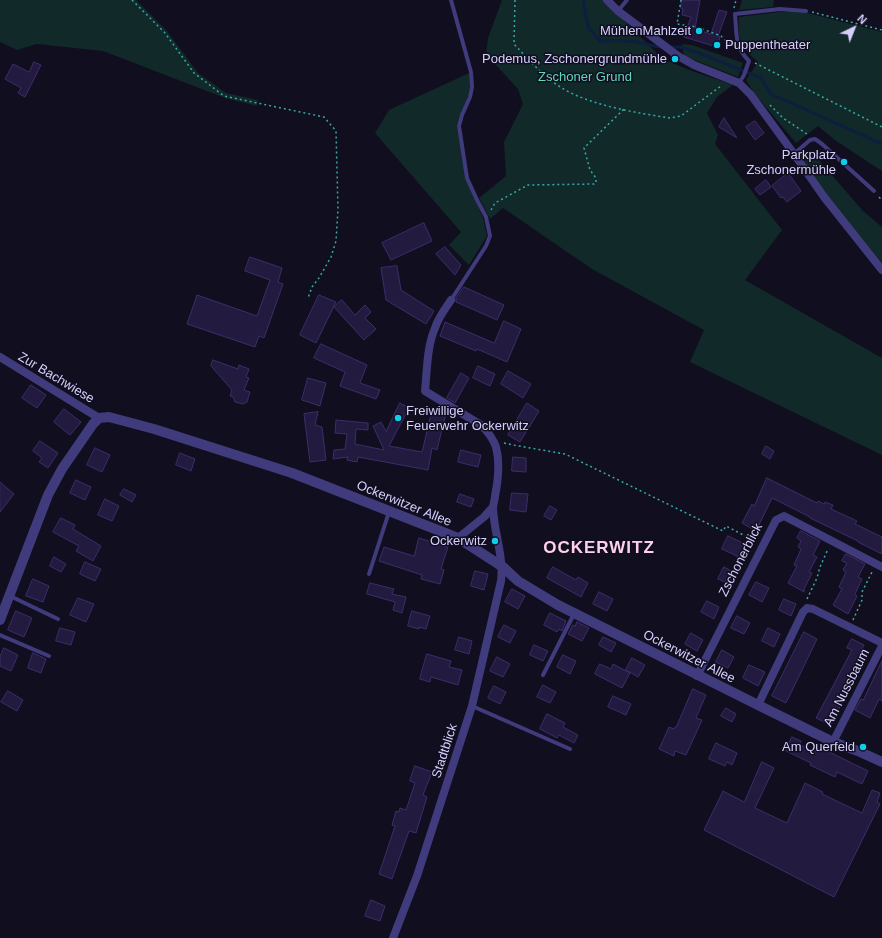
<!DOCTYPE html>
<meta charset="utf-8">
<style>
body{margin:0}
#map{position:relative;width:882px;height:938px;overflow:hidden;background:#110e1f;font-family:Arial,sans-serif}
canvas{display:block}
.north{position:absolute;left:834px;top:8px;width:40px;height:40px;-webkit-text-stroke:3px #110e1f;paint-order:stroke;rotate:43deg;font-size:11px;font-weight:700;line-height:16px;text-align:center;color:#d5cffd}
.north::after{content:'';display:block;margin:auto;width:14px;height:18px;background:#d5cffd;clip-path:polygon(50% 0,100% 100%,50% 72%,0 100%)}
</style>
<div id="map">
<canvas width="882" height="938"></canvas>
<div class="north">N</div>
</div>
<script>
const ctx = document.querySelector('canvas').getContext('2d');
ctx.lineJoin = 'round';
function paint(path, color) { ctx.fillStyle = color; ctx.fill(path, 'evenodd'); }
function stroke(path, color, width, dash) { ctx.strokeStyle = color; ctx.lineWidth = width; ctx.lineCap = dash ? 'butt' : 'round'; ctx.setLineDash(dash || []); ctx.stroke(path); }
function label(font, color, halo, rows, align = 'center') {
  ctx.font = font + ' Arial,sans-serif'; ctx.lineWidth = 3; ctx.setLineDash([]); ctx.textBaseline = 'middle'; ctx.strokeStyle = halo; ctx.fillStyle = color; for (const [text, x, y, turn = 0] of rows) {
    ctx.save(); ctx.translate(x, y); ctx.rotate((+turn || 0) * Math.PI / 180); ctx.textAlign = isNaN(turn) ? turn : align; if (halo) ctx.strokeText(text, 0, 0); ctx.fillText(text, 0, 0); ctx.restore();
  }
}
paint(new Path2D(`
 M0,0H136L167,31L198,73L226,93L258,100L257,106L225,98L103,51L37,44L17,50L0,42Z
 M502,0H603L663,59L692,71L733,85L717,97L707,113L718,135L715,144L782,230L745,280L882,358V455L690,362L704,330L592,269L503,208L490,219L479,198L506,176L504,142L523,104L518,89L486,54L488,38Z
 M742,0H774L773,7L739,10Z
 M779,12H804L882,32V171L836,141L818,126L796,143L754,93L746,80L758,62C741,47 737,40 739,17Z
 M682,44L692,45L743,63L738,77L684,56Z
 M469,73L470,86L468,96L457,125L466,179L483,218L487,236L469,265L449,245L461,232L375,133L389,110Z
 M803,150L812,152L863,211L882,227V263L825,194L800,156Z`), '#112929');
stroke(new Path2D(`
 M583,0L588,27L600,41C614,40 628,40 642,43C650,44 655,48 664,47
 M669,47H680L699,53L761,78L771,94L882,144`), '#0d1e3f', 3);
const building = new Path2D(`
 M682,0H700L695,29L711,34L719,10L727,12L718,36L720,37L717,47L684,37L691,17L682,15L683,9L681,8Z
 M34,62L41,65L25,97L18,93L21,88L5,79L13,64L29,72Z
 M724,118L737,138L719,127Z
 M755,121L764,133L755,140L746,127Z
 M788,173L801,191L787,202L783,197L781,198L772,186Z
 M766,180L771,187L760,195L755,189Z
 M424,223L432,241L391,260L382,243Z
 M445,247L461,265L455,275L436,254Z
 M250,257L282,268L278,282L283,284L264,338L259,336L255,347L187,324L197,295L257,316L270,280L245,271Z
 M397,266L401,290L434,311L426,324L386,300L381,268Z
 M464,287L504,305L497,320L456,302V298Z
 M319,295L336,302L316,343L300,335Z
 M342,300L355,315L365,305L371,312L365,318L376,329L364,340L334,307Z
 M504,321L521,329L507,362L477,349L476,351L440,336L445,322L494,343Z
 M321,344L367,365L360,383L380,390L376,399L340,386L345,372L314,358Z
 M213,360L238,369L239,365L249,369L246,377L249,378L244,390L250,392L247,402L243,404L235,402L233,397L230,396L232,390L211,366Z
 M478,366L495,374L490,386L473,378Z
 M508,371L531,384L523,398L501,384Z
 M461,373L469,378L455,403L447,398Z
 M308,378L326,383L320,406L302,400Z
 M31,385L46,395L37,408L22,398Z
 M400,403L409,408L389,446L422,452L432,410L446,413L437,450L432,448L428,470L358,457L357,462L347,460L348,457L333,459L334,450L345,449L347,434L335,433L336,420L368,423V430L356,429L355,444L384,450L373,426L381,422L386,431Z
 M527,403L539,411L520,442L508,435Z
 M64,409L81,422L70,435L54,422Z
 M318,412L315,425L322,427L326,460L310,462L304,414Z
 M40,441L58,453L48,468L39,462L42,458L33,451Z
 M766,446L774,451L770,459L762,454Z
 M95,448L110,455L102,472L87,465Z
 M461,450L481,455L478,467L458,462Z
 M180,453L195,459L191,471L176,465Z
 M513,457L526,458V472L512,471Z
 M767,478L817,503L818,501L824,504L825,502L833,505L831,509L857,521L855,524L882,537V554L858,542V541L810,518V517L772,498L756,531L742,523L752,504L754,506Z
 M76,480L91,487L85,500L70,493Z
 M0,482L14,494L0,512Z
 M124,489L136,495L132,502L120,495Z
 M512,493L528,494L526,512L510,510Z
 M460,494L474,499L471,507L457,502Z
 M105,499L119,506L112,521L98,515Z
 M550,506L557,510L551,520L544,516Z
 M61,518L75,525L73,529L101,546L93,561L76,551L79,546L53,532Z
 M801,531L820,541L813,555L817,557L809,572L812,573L804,589V592L788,583L797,566L794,565L801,549L798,547L801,541L797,538Z
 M728,536L745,544L739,557L722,549Z
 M419,538L448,547L441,569L444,570L440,584L421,579L422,575L379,561L384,547L414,556Z
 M846,554L865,564L858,577L862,579L855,594L857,596L848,614L833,605L842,589L839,587L846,572L843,570L847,563L842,561Z
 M54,557L66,564L61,572L50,566Z
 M85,562L101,569L95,581L80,574Z
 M553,567L576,580L578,577L588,583L581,597L547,578Z
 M724,567L737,574L731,585L718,579Z
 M475,571L488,574L484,590L471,586Z
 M33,579L49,586L43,602L26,596Z
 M756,582L769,588L762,602L749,595Z
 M370,583L394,589L392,594L406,597L402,613L393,610L395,602L367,594Z
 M512,589L525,596L518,609L505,602Z
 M599,592L613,599L607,611L593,604Z
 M78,598L94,604L86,622L70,615Z
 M784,599L796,604L791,616L779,610Z
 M707,601L719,607L714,619L701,612Z
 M16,611L32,618L24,637L8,630Z
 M412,611L430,616L426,629L419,627V629L408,626Z
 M550,613L566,621L562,631L559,629L557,632L544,625Z
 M737,616L750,623L744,634L731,628Z
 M577,622L589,628L582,641L568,634L573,625L575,626Z
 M504,625L516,631L510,643L498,637Z
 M60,628L75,632L71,645L56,641Z
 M768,628L780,634L774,647L762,641Z
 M804,632L817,639L786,703L772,696Z
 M691,633L703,640L697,651L685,644Z
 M459,637L472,641L469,654L455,650Z
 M603,637L616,643L611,652L599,645Z
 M852,639L864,645L857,659L862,662L831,725L816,718L852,650L847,648Z
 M534,645L548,651L543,661L530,655Z
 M4,648L18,655L11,671L0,666V657Z
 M722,650L734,657L728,668L716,662Z
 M33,653L46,659L41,673L28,668Z
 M427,654L451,661L449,667L462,670L458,685L431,677L430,682L420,679Z
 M563,655L576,661L570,674L557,667Z
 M497,657L510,664L503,677L490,671Z
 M632,658L645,665L638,677L626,670Z
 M882,661V701L879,699L870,718L855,710L861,699L863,700Z
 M600,664L611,669L613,664L630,673L622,688L595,674Z
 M749,665L765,672L758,686L743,678Z
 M543,685L556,692L550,703L537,697Z
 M494,686L506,692L500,704L488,698Z
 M693,689L706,695L696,718L702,720L686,755L675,751L674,756L659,749L669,727L674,729L675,727H676Z
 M8,691L23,700L17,711L1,702Z
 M613,696L631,704L626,715L608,707Z
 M726,708L736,714L732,722L721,716Z
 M547,714L565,723L563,727L578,735L574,743L559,735L557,738L540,729Z
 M792,737L801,741L800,745L816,752L819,747L868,771L862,784L837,772L835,777L810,765L811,763L786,751Z
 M716,743L737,753L732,765L727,762L725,766L709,759Z
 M762,762L774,768L755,808L787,823L805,783L823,792L822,794L862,813L872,790L880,793L877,802L880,804L876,812L834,897L704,830L723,791L744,802Z
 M415,766L432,772L423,795L427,797L416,833L409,831L392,879L379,874L395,826L392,825L396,811L399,812L400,808L406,810L415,783L410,781Z
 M371,900L385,906L380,921L365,916Z`);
paint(building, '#231b3f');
stroke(building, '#3c2e6a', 1);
stroke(new Path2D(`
 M132,0L165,33L194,73L224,96L324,117L336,131L338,209L336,241L331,257L319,278L312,287L308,298
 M515,0L514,44C531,62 547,81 569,92C599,107 638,113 670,118L681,116L721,86
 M681,0L677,24L697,27L721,36L732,46
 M734,8L736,0
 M812,12L882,30
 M755,63L882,127
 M770,105L783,118L807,134
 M879,197L882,200
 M491,210L495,203L528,185L594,184L596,183V178L590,170L584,148L624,109
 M504,443L513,445L565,454L723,531L726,526L755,541
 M807,599L817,578L820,567L828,549
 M853,620L862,600V592L872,572`), '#34aba8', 1.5, [2, 3]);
stroke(new Path2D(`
 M451,0L471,72L472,87L470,97L462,115L459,126L467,178L477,200L486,217L490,236L486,246L451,300
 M618,11L627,0
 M739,83L744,75L749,61C734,46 737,34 735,14L780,9L806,11
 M794,154L810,140L815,139L822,144L874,191
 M369,574L389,512
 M10,596L58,619
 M0,635L49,656
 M543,675L574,614
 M472,706L570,749`), '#403b7c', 4);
stroke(new Path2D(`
 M607,0L618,11L678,56L694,65L739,83L751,95L794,154L824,197L882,270
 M0,357L99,418
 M458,538L484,517L493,507
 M697,676L776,520L784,516L882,567
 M758,705L803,612L807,608L813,609L882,643
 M833,742L882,646
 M393,938L417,876L472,706L501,581C504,557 494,533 493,508C493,504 495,500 495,496C498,481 500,462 496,447C493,438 487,431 481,425L425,391C427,371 427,346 435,328C438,318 445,309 451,300`), '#403b7c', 8);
stroke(new Path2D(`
 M0,620L48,495L62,469L93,424L99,418L109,417L154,429L292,473L458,538L503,567L518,581L558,605L758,705L833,742L858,751L882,762`), '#403b7c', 10);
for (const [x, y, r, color] of [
 [699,31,4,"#0cceeb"],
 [717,45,4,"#0cceeb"],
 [675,59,4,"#0cceeb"],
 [844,162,4,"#0cceeb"],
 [398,418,4,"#0cceeb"],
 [495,541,4,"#0cceeb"],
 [863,747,4,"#0cceeb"]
]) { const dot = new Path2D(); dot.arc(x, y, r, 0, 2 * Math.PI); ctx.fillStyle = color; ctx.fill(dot); stroke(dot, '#110e1f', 1.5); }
label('13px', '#d5cffd', '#110e1f', [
 ["MühlenMahlzeit",691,31],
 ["Puppentheater",725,45,"left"],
 ["Podemus, Zschonergrundmühle",667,59],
 ["Parkplatz",836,155],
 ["Zschonermühle",836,170],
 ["Freiwillige",406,411,"left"],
 ["Feuerwehr Ockerwitz",406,426,"left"],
 ["Ockerwitz",487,541],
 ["Am Querfeld",855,747]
], 'right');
label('13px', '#5fd8be', '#110e1f', [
 ["Zschoner Grund",585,77]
]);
label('13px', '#d5cffd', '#110e1f', [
 ["Zur Bachwiese",56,378,31],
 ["Ockerwitzer Allee",404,504,22],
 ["Zschonerblick",741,560,-63],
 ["Ockerwitzer Allee",689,657,27],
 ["Am Nussbaum",847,688,-63],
 ["Stadtblick",445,751,-72]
]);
ctx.letterSpacing = '1px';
label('bold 17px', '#fdd0eb', '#110e1f', [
 ["OCKERWITZ",599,548]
]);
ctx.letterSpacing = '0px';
</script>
